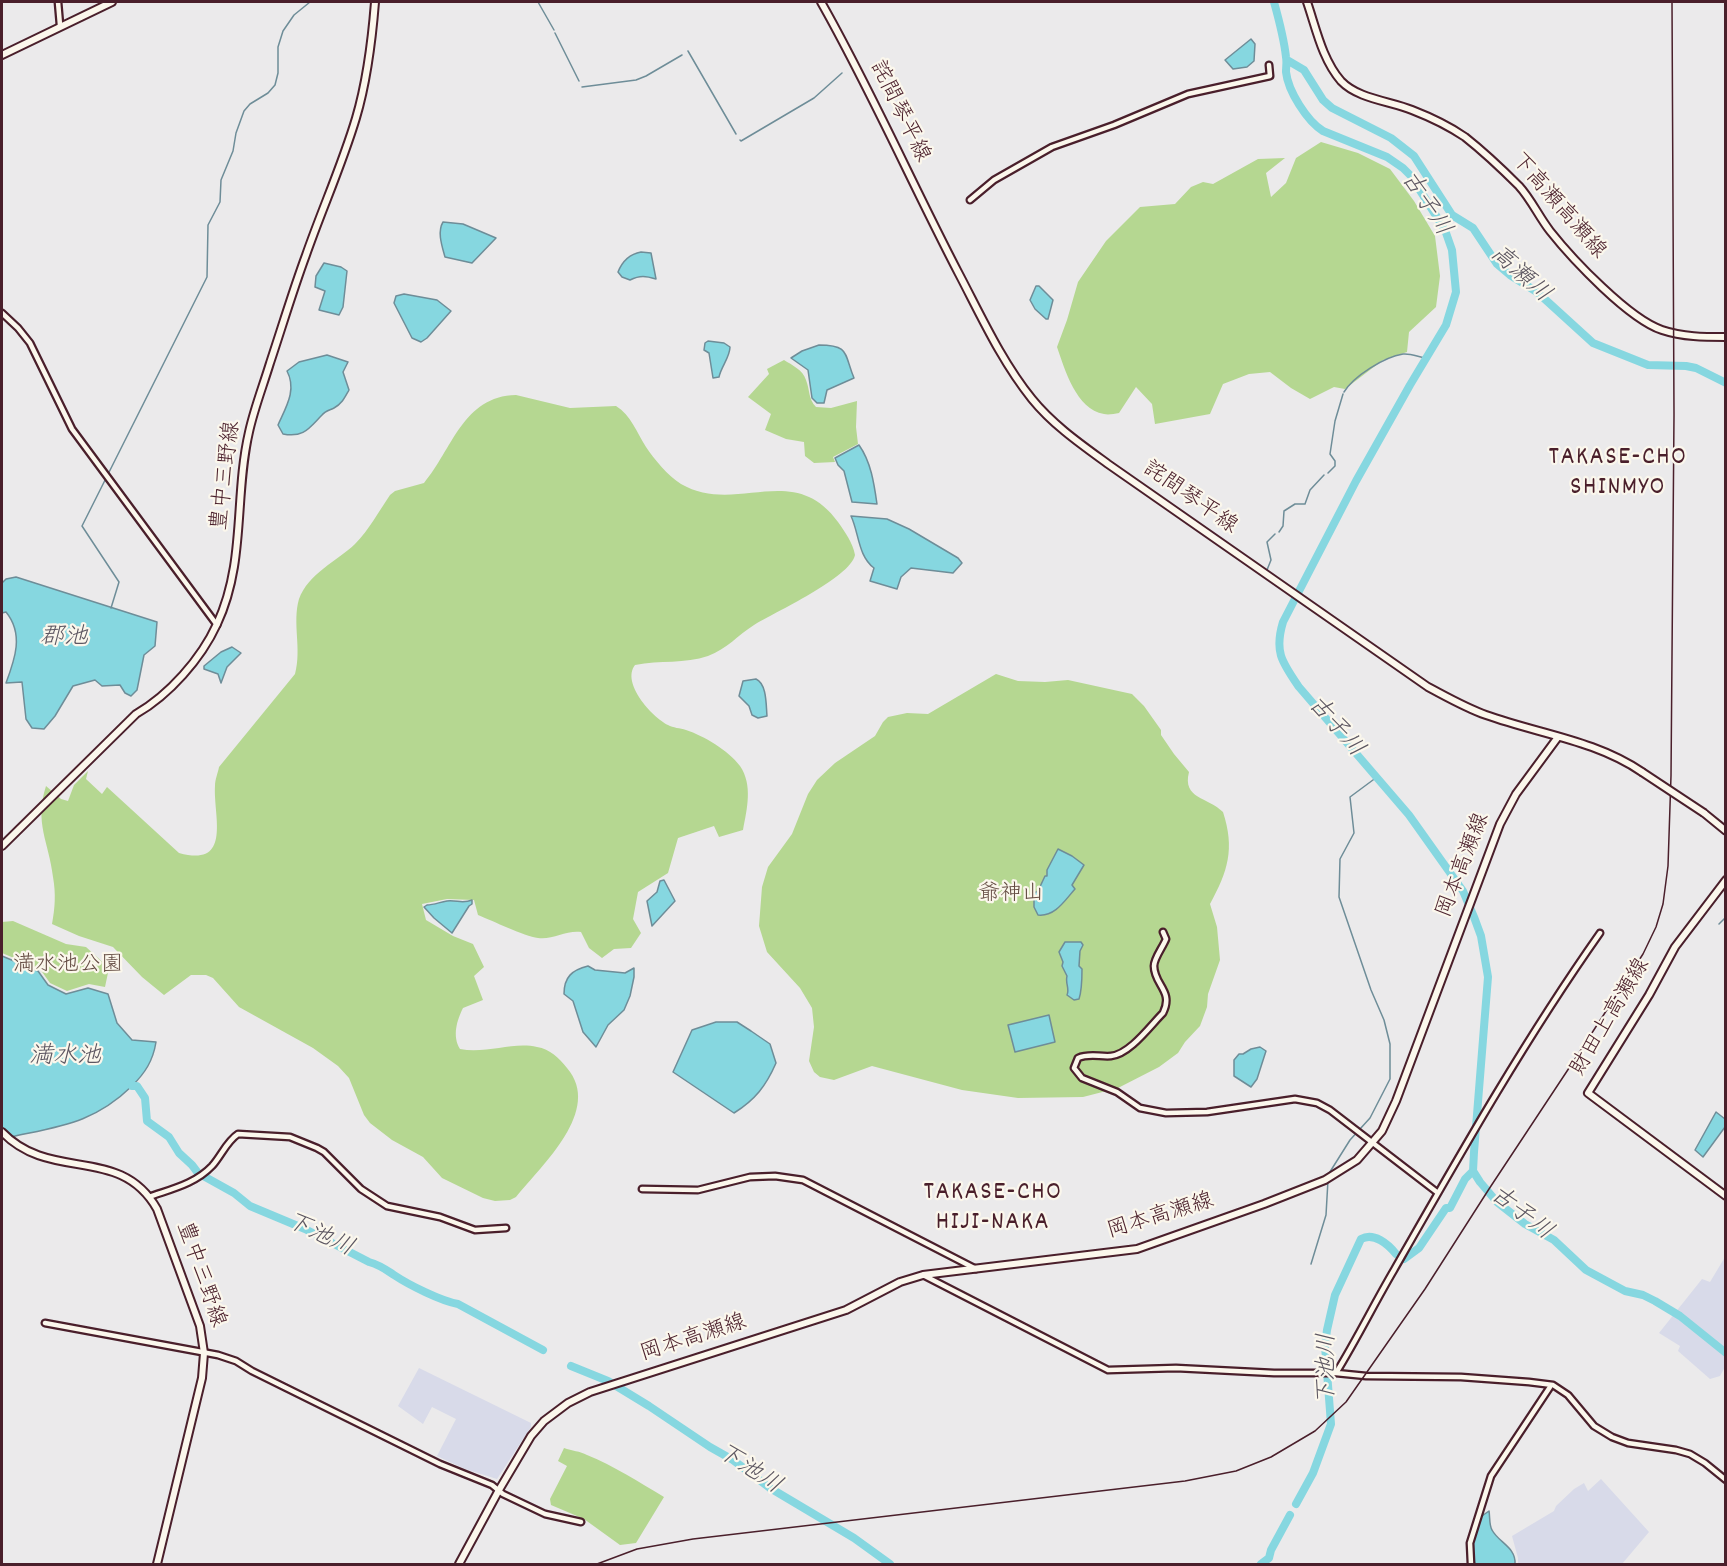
<!DOCTYPE html>
<meta charset="utf-8">
<style>
body{margin:0}
#map{position:relative;width:1727px;height:1566px;overflow:hidden;background:#ebeaeb;font-family:Dekko,sans-serif}
canvas{display:block}
.frame{position:absolute;inset:0;border:3px solid #4a1f2b;pointer-events:none}
</style>
<div id="map">
<canvas width="1727" height="1566"></canvas>
<div class="frame"></div>
</div>
<script>
const ctx = document.querySelector('canvas').getContext('2d');
ctx.lineJoin = 'round';
function paint(path, color) { ctx.fillStyle = color; ctx.fill(path, 'evenodd'); }
function stroke(path, color, width, dash) { ctx.strokeStyle = color; ctx.lineWidth = width; ctx.lineCap = dash ? 'butt' : 'round'; ctx.setLineDash(dash || []); ctx.stroke(path); }
function label(font, color, halo, rows, align = 'center') {
  ctx.font = font + ' Dekko,"Klee One",sans-serif'; ctx.lineWidth = 4.5; ctx.setLineDash([]); ctx.textBaseline = 'middle'; ctx.strokeStyle = halo; ctx.fillStyle = color; for (const [text, x, y, turn = 0] of rows) {
    ctx.save(); ctx.translate(x, y); ctx.rotate((+turn || 0) * Math.PI / 180); ctx.textAlign = isNaN(turn) ? turn : align; if (halo) ctx.strokeText(text, 0, 0); ctx.fillText(text, 0, 0); ctx.restore();
  }
}
paint(new Path2D(`
 M1725,1257V1367L1720,1376L1710,1379L1678,1351L1680,1346L1659,1333L1702,1279L1710,1282Z
 M419,1368L531,1423V1427L497,1479L465,1469L437,1456L456,1419L432,1407L423,1424L398,1406Z
 M1601,1479L1649,1532L1622,1564H1518V1558L1512,1536L1554,1511L1556,1506L1574,1489L1584,1483L1588,1491Z`), '#d8dae9');
paint(new Path2D(`
 M1321,142L1358,153L1390,169L1414,201L1435,236L1440,276L1436,307L1409,332L1407,352L1383,360L1345,389L1334,387L1310,399L1291,388L1270,372L1249,374L1223,384L1210,414L1155,424L1152,404L1136,387L1119,413C1114,414 1108,415 1104,414C1076,409 1065,370 1057,347L1067,320L1078,282L1106,241L1140,207L1175,204L1191,187L1203,182L1213,184L1258,159L1285,158L1266,173L1271,197L1286,183L1296,158Z
 M784,360C792,365 803,370 806,380C810,390 808,399 816,407L831,408L857,401L856,427L858,444L833,457L835,462L814,463L805,456L804,442L786,439L765,430L771,414L748,397L769,374L767,369Z
 M516,395L570,408L616,406C631,415 637,433 646,447C654,459 668,476 681,484C736,516 793,460 838,522C845,532 853,543 855,555C850,578 775,612 754,625C738,635 727,649 708,656C685,664 660,660 635,665C621,683 652,717 668,725C673,728 680,728 686,730C704,736 728,750 740,766C753,785 747,809 743,830L719,837L714,826L678,838L668,873L638,892L633,919L641,933L631,948L614,949L602,958L589,948L581,932C566,930 553,940 538,938C524,936 493,921 478,915L474,900L447,899L422,904L426,920L453,936L473,944L484,967L474,976L483,1000L463,1008C457,1020 452,1036 460,1049C487,1054 514,1041 537,1047C550,1049 559,1058 567,1068C603,1110 542,1165 516,1197L510,1200L495,1201L483,1198L442,1178L423,1157L392,1140L370,1123L364,1115L349,1078L338,1066L313,1048L239,1007L213,978L206,975H191L164,995L142,977L113,947L79,936L52,924C55,908 56,894 53,877C49,842 34,823 46,786L61,799L68,801L74,785L88,771L86,779L102,794L107,787L179,853C233,868 213,815 215,786C215,779 218,773 219,767L295,674C302,649 292,623 299,599C308,574 337,561 355,544C369,530 379,511 390,495L395,491L424,483C452,450 463,396 516,395Z
 M996,674L1018,681L1045,682L1068,680L1132,694L1144,706L1161,730V735L1174,754L1189,772C1182,799 1208,797 1223,812C1235,849 1228,871 1210,904L1217,927L1220,960L1208,994L1207,1007L1200,1026L1185,1042L1178,1053L1159,1067L1118,1088L1083,1097L1018,1098L962,1090L872,1066L834,1080L820,1077L814,1072L809,1061L814,1027L812,1008L800,988L767,952L759,926L762,887L768,867L792,834L808,794L817,780L835,763L875,736L883,722L888,717L907,713L928,714Z
 M13,921L66,944L86,947L109,968L105,987L89,984L67,991L50,983L40,969L2,953V922Z
 M564,1448C572,1451 580,1451 587,1455C614,1466 639,1482 664,1497L636,1543L620,1545L584,1519L551,1505L550,1499L567,1466L558,1461Z`), '#b5d791');
const water = new Path2D(`
 M1251,39L1255,44L1254,61L1247,67L1233,69L1225,60Z
 M443,222L463,224L496,238L472,263L445,257C442,246 437,232 443,222Z
 M641,252L651,253L656,279C646,276 640,275 630,280L622,277L618,272C622,262 630,254 641,252Z
 M324,263L341,267L347,271L343,307L339,315L319,310L325,291L315,287L316,276Z
 M1036,286H1039L1053,300L1048,319H1046L1035,309L1030,300Z
 M404,294L437,300L451,311L427,338L421,342L412,338L394,303L396,296Z
 M708,341L724,343L730,347C730,357 721,367 719,377L713,378L709,353L704,350L705,343Z
 M819,345C850,345 844,354 854,378L827,390L824,403H817L812,398L808,370L791,358L802,351Z
 M327,355L348,362L343,372L349,390C345,397 342,404 334,408C330,410 325,411 322,415C309,428 304,438 283,434L278,425C286,407 297,390 287,371L299,362Z
 M859,445C871,462 874,483 877,504L852,502L844,471L838,465L835,458Z
 M851,516L887,519L909,529L958,558L962,563L953,573L911,568L901,577L897,589L870,581L874,568C858,556 859,533 851,516Z
 M16,577L157,622L155,646L144,655L137,690L131,696L125,693L120,685L102,686L95,680L73,686L55,716L44,729L32,728L26,719L22,682L6,683C15,659 24,634 6,612L2,613V583L6,579Z
 M232,647L241,653L227,667L221,683L218,674L204,669V666L221,652Z
 M756,679C767,684 766,705 767,716L758,718L752,715L749,706L739,696L743,681Z
 M1058,849L1072,856L1084,865L1072,885L1075,889C1065,900 1055,917 1038,915L1034,907V893L1038,891L1045,876H1047V870Z
 M664,880L675,901L652,926L647,901L657,892L660,881Z
 M472,900V904L469,906L452,933L434,918L424,907L427,905C434,905 440,902 447,901C457,900 463,904 472,900Z
 M1065,942H1081L1083,945L1080,951L1079,966L1082,969C1082,979 1082,990 1079,999L1074,1000L1067,995C1070,989 1065,983 1067,976L1062,966L1063,962L1059,952Z
 M2,956L38,971L48,985L66,994L88,988L108,994L117,1023L132,1040L156,1042C153,1061 145,1073 132,1086C94,1123 61,1126 11,1137L2,1127Z
 M588,966L595,970L625,973L634,968V977L630,996L624,1010L608,1025L596,1047L583,1032L573,1001L564,994C564,977 572,970 588,966Z
 M1049,1015L1055,1042L1015,1052L1008,1025Z
 M716,1022H737L751,1031L770,1044L776,1063C766,1086 755,1100 734,1113L673,1072L692,1030Z
 M1260,1047L1266,1051L1257,1079L1251,1087L1234,1076V1060L1239,1054H1243L1251,1049Z
 M1716,1112L1725,1119V1127L1703,1157L1695,1150Z
 M1489,1511C1490,1516 1489,1525 1492,1530C1499,1543 1516,1547 1515,1564H1475C1469,1550 1476,1533 1479,1518Z`);
paint(water, '#86d7e0');
stroke(water, '#6e8d98', 1.5);
stroke(new Path2D(`
 M538,2L554,30
 M555,33L579,81
 M688,51L736,134
 M582,87L636,80L646,76L682,55
 M740,140L741,141L814,98L842,73
 M1344,392C1354,376 1384,357 1403,354C1410,353 1419,357 1426,358
 M1328,473L1335,466V461L1330,454L1335,421L1343,394
 M1279,532L1283,526L1284,511L1295,504H1305L1310,490L1324,475
 M1267,570L1271,560L1267,542L1275,534
 M111,608L119,582L82,526L207,277L208,225L220,202L221,180L233,151L236,133L244,111L250,104L268,93L275,85L278,73V47L283,31L294,15L310,2
 M1719,924L1726,917
 M1328,1175L1350,1140L1370,1118L1390,1079V1044L1384,1020L1371,990L1339,897L1340,859L1354,833L1350,797L1377,777
 M1311,1264L1326,1215L1328,1180`), '#6e8d98', 1.5);
stroke(new Path2D(`
 M1274,2C1279,20 1284,39 1286,57C1287,62 1286,67 1286,72C1288,91 1307,121 1323,131L1387,157L1403,168L1411,176L1445,230L1452,250L1456,292L1446,325L1410,385L1356,481L1283,622C1274,652 1282,662 1299,687L1409,815L1463,891L1474,917L1481,936L1488,977L1474,1152L1473,1171L1480,1182L1497,1202L1525,1224L1554,1240L1586,1270L1625,1291L1643,1295L1655,1301L1680,1316L1726,1353
 M1287,60L1304,70L1323,100L1332,108L1391,138L1414,156L1452,215L1473,228L1497,264L1510,275L1537,292L1593,343L1648,365L1686,366L1696,368L1726,383
 M132,1086H137L145,1098L147,1121L169,1137L179,1153L192,1165L198,1173L234,1193L250,1206L305,1229L369,1262C380,1265 385,1269 394,1275C409,1285 441,1301 458,1304L543,1350
 M1404,1259L1419,1248L1446,1208H1450L1465,1179L1473,1171
 M571,1366L608,1381L649,1406L710,1447L733,1460L770,1488L854,1538L890,1564
 M1296,1504L1313,1473L1331,1424L1325,1346L1327,1330L1335,1295L1361,1239C1374,1232 1388,1244 1396,1254
 M1261,1564L1269,1558L1271,1550L1290,1515`), '#86d7e0', 8);
const minor = new Path2D(`
 M58,2L60,25
 M970,200L994,180L1052,147L1114,125L1188,94L1270,76L1269,65
 M2,313L18,328L30,343L72,429L217,625
 M1163,932L1166,939C1163,947 1154,958 1154,966C1154,985 1174,991 1163,1013C1150,1026 1130,1054 1111,1056C1100,1057 1089,1053 1078,1058L1074,1068L1082,1078L1117,1092L1140,1108L1166,1113L1207,1112L1295,1099L1317,1103L1330,1110L1438,1193
 M642,1189L698,1190L750,1177L775,1176L803,1180L976,1269
 M149,1197C171,1189 195,1184 212,1166C221,1156 227,1141 238,1134L290,1137L317,1148L324,1152L361,1189L387,1206L440,1217L475,1230L506,1228
 M923,1275L1108,1370L1176,1368L1274,1373H1336L1366,1376L1461,1377L1529,1382L1553,1385L1568,1395L1594,1426L1612,1437L1628,1443L1676,1450L1690,1454L1705,1463L1726,1480
 M45,1323L218,1355L236,1361L252,1371L440,1464L492,1485L503,1494L545,1514L581,1522
 M1336,1373C1357,1339 1374,1304 1394,1270C1459,1156 1524,1041 1600,933
 M1471,1564L1470,1543L1491,1476L1550,1387`);
const major = new Path2D(`
 M821,2C871,90 912,184 959,274C981,316 1002,362 1032,399C1053,425 1082,445 1108,464L1428,687C1447,697 1466,708 1486,715C1539,734 1595,740 1642,772
 M1307,2C1316,28 1322,59 1341,81C1358,99 1390,101 1412,110C1430,117 1449,126 1465,137C1484,152 1502,169 1519,186C1531,199 1539,217 1550,231C1573,260 1629,319 1662,330C1683,337 1704,337 1726,337
 M2,55L112,2
 M1704,813L1726,831
 M2,846L136,714C169,695 201,659 217,624C246,562 234,497 249,432C254,409 263,386 270,363C282,327 293,290 306,255C322,209 342,165 356,118C367,81 372,40 375,2
 M1726,880L1675,947L1649,995L1588,1093L1726,1196
 M2,1132C51,1183 120,1144 157,1209L200,1326L204,1353L202,1378L157,1564
 M459,1564L499,1490L531,1436L544,1421L568,1403L590,1392L846,1310L900,1282L923,1275L1137,1249L1264,1204L1325,1180L1357,1160L1382,1131L1396,1101L1500,824L1516,794L1558,737`);
stroke(minor, '#4a1f2b', 9);
stroke(major, '#4a1f2b', 10);
stroke(minor, '#fbf7ec', 4.5);
stroke(major, '#fbf7ec', 6);
stroke(new Path2D(`
 M597,1564L637,1549L693,1539L1185,1481L1236,1471L1271,1457L1315,1431L1346,1402L1425,1289L1489,1189L1577,1056L1643,954L1656,927L1663,904L1668,866L1671,776L1674,415L1672,2`), '#4a1f2b', 1.5);
const majorBridge = new Path2D(`
 M1642,772L1704,813`);
stroke(majorBridge, '#4a1f2b', 10, []);
stroke(majorBridge, '#fbf7ec', 6);
label('22px', '#4a1f2b', '#fbf7ec', [
 ["詫間琴平線",898,112,64],
 ["下高瀬高瀬線",1557,207,49],
 ["豊中三野線",228,476,-83],
 ["詫間琴平線",1189,499,35],
 ["岡本高瀬線",1465,866,-69],
 ["財田上高瀬線",1612,1018,-59],
 ["岡本高瀬線",1161,1218,-17],
 ["豊中三野線",199,1275,71],
 ["岡本高瀬線",694,1340,-18]
]);
label('22px', '#654d44', '#fbf7ec', [
 ["爺神山",1011,896],
 ["満水池公園",68,967]
]);
label('italic 24px', '#5c5661', '#fbf7ec', [
 ["古子川",1424,205,57],
 ["高瀬川",1519,276,42],
 ["郡池",64,640],
 ["古子川",1334,728,49],
 ["満水池",65,1059],
 ["古子川",1520,1215,38],
 ["下池川",319,1237,25],
 ["下池川",1330,1369,-90],
 ["下池川",748,1471,33]
]);
ctx.letterSpacing = '1.5px';
label('26px', '#4a1f2b', '#fbf7ec', [
 ["TAKASE-CHO",1618,459],
 ["SHINMYO",1618,489],
 ["TAKASE-CHO",993,1194],
 ["HIJI-NAKA",993,1224]
]);
ctx.letterSpacing = '0px';
</script>
